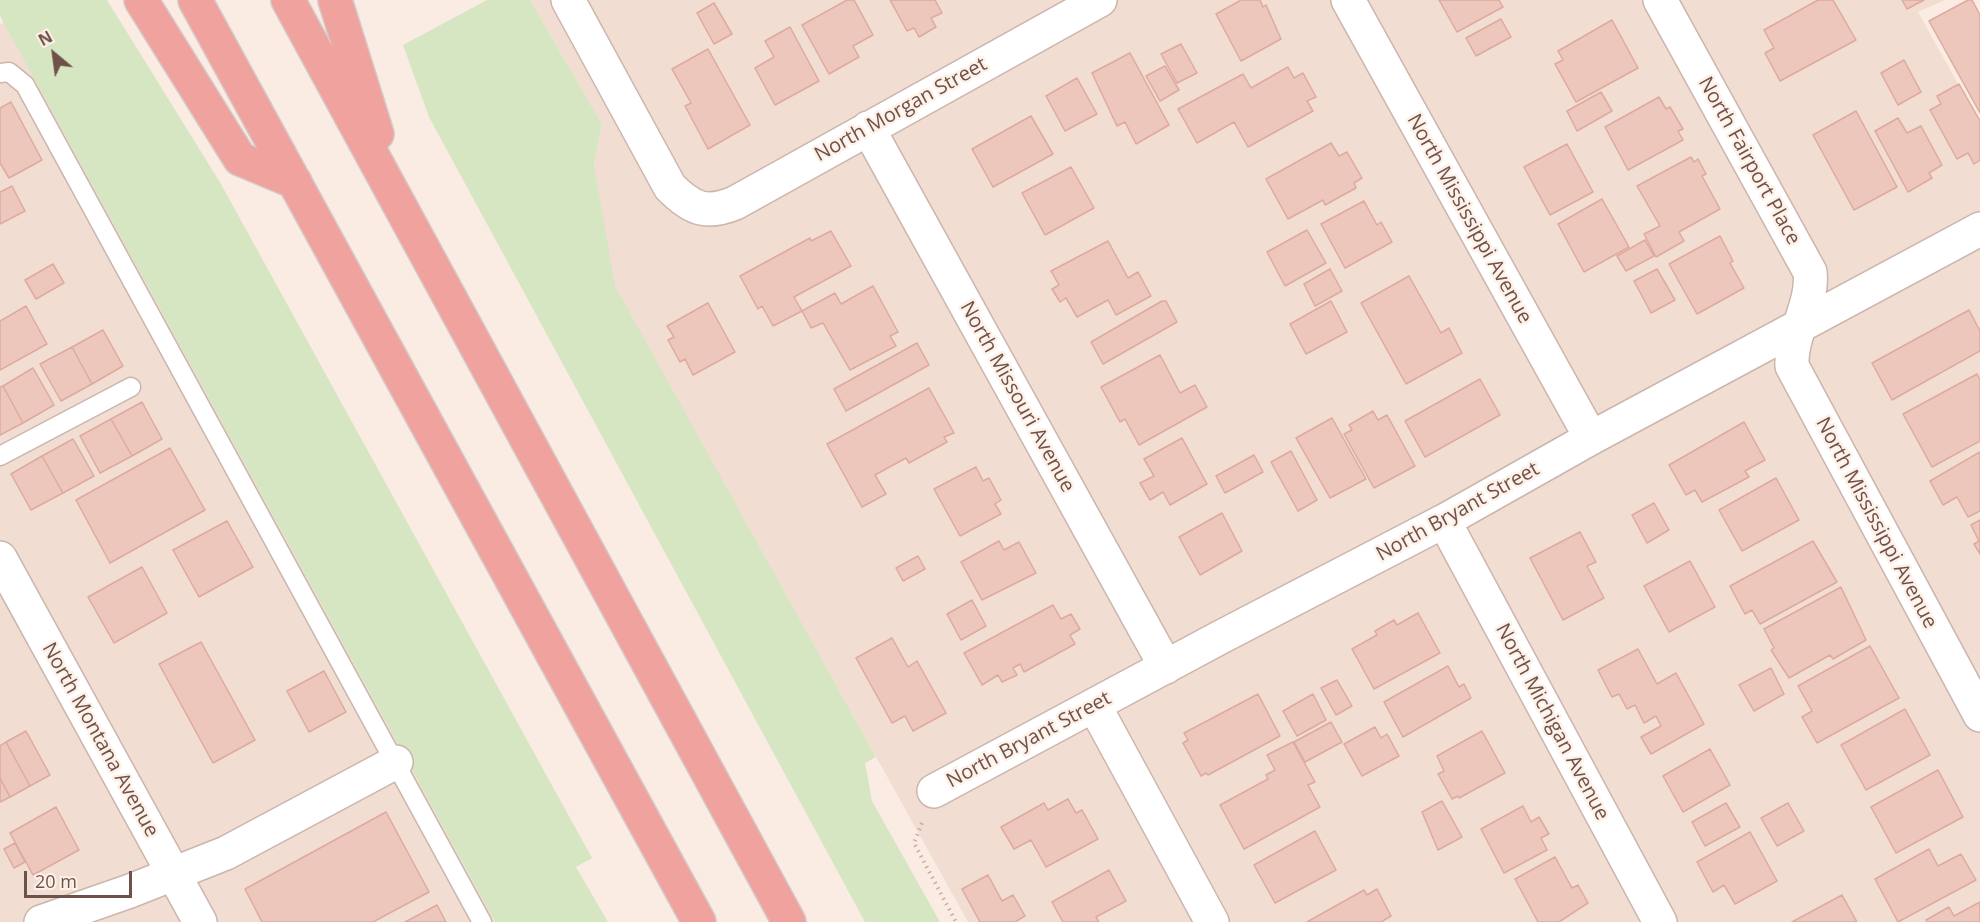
<!DOCTYPE html>
<style>
body{margin:0}
#map{position:relative;width:1980px;height:922px;overflow:hidden;background:#faece2;font-family:"Open Sans",sans-serif}
canvas{display:block}
.north{position:absolute;left:24px;top:24px;width:60px;height:60px;-webkit-text-stroke:4px #fdf1e8;paint-order:stroke;rotate:331deg;font-size:16px;font-weight:700;line-height:24px;text-align:center;color:#6f514b}
.north::after{content:'';display:block;margin:auto;width:21px;height:27px;background:#6f514b;clip-path:polygon(50% 0,100% 100%,50% 72%,0 100%)}
.scale{position:absolute;left:24px;top:871px;width:108px;height:27px;box-sizing:border-box;border:3px solid #6f514b;border-top:0;padding-left:8px;font-size:18px;line-height:21px;white-space:nowrap;color:#6f514b;-webkit-text-stroke:4px #fdf1e8;paint-order:stroke}
</style>
<div id="map">
<canvas width="1980" height="922"></canvas>
<div class="north">N</div>
<div class="scale">20 m</div>
</div>
<script>
const ctx = document.querySelector('canvas').getContext('2d');
ctx.lineJoin = 'round';
function paint(path, color) { ctx.fillStyle = color; ctx.fill(path, 'evenodd'); }
function stroke(path, color, width, dash) { ctx.strokeStyle = color; ctx.lineWidth = width; ctx.lineCap = dash ? 'butt' : 'round'; ctx.setLineDash(dash || []); ctx.stroke(path); }
function label(font, color, halo, rows, align = 'center') {
  ctx.font = font + ' "Open Sans",sans-serif'; ctx.lineWidth = 5; ctx.setLineDash([]); ctx.textBaseline = 'middle'; ctx.strokeStyle = halo; ctx.fillStyle = color; for (const [text, x, y, turn = 0] of rows) {
    ctx.save(); ctx.translate(x, y); ctx.rotate((+turn || 0) * Math.PI / 180); ctx.textAlign = isNaN(turn) ? turn : align; if (halo) ctx.strokeText(text, 0, 0); ctx.fillText(text, 0, 0); ctx.restore();
  }
}
paint(new Path2D(`
 M530,0H1945L1918,12L1980,124V922H968L614,286L594,164L602,124Z
 M4,22L495,922H0V25Z`), '#f1ddd1');
paint(new Path2D(`
 M0,0H107L221,184L592,858L576,867L608,922H495L0,16Z
 M487,0H530L602,124L594,164L615,286L876,757L865,763L872,801L940,922H865L429,117L403,45Z`), '#d7e6c2');
const building = new Path2D(`
 M847,0H854L873,35L853,46L859,57L829,74L802,25Z
 M890,0H935L942,13L931,18L936,27L919,37L914,28L907,31Z
 M1241,0H1260L1263,7L1266,5L1281,39L1241,61L1216,14Z
 M1439,0H1499L1503,7L1457,32Z
 M1818,0H1833L1856,40L1780,81L1765,53L1774,48L1764,30Z
 M1902,0H1924L1907,9Z
 M1968,0H1972L1980,15V113L1929,21Z
 M714,3L732,34L714,44L697,13Z
 M1501,19L1511,37L1476,56L1466,38Z
 M1612,20L1638,68L1576,102L1555,64L1563,60L1558,51Z
 M790,27L819,81L775,105L755,68L774,57L765,41Z
 M1181,44L1197,73L1177,83L1161,54Z
 M708,49L750,125L708,149L685,106L691,103L672,69Z
 M1130,53L1169,125L1136,144L1125,122L1117,126L1092,73Z
 M1904,60L1921,92L1898,105L1881,73Z
 M1165,66L1179,90L1160,101L1146,76Z
 M1288,67L1294,78L1303,73L1316,97L1307,101L1313,111L1248,147L1234,122L1197,143L1178,109L1243,74L1251,88Z
 M1077,78L1097,114L1065,131L1046,96Z
 M1959,84L1980,121V160L1974,164L1968,153L1957,159L1930,110L1941,104L1937,96Z
 M1601,92L1612,111L1577,131L1567,111Z
 M1659,97L1666,109L1670,107L1683,129L1678,131L1683,140L1628,170L1605,127Z
 M11,102L42,160L9,178L0,163V108Z
 M1856,111L1897,187L1854,210L1813,135Z
 M1031,116L1053,154L993,187L972,149Z
 M1898,118L1907,133L1921,126L1942,165L1929,173L1932,178L1908,192L1875,131Z
 M1331,143L1339,156L1347,152L1362,178L1354,183L1356,188L1325,205L1323,200L1288,219L1266,179Z
 M1567,144L1593,192L1550,215L1524,167Z
 M1691,157L1694,162L1698,159L1706,174L1702,176L1720,209L1679,232L1684,241L1656,257L1644,234L1660,226L1637,186Z
 M1071,167L1094,208L1045,235L1022,193Z
 M12,186L25,211L0,224V192Z
 M1602,199L1629,247L1584,272L1558,224Z
 M1364,201L1377,225L1381,222L1392,242L1345,268L1321,224Z
 M1307,230L1326,263L1285,286L1267,252Z
 M831,231L851,266L794,297L802,311L773,326L762,306L758,309L740,276L810,238L811,241Z
 M1720,236L1733,261L1730,263L1744,288L1697,314L1669,264Z
 M1645,240L1654,256L1626,271L1617,256Z
 M1108,241L1128,278L1138,272L1151,296L1116,315L1108,300L1077,317L1066,298L1060,302L1052,289L1059,285L1051,271Z
 M53,264L64,283L36,299L25,280Z
 M1330,269L1342,291L1315,306L1304,284Z
 M1657,269L1675,300L1651,313L1634,281Z
 M1409,276L1441,333L1449,328L1462,353L1406,384L1361,303Z
 M873,286L898,332L890,336L896,346L850,370L823,323L811,328L802,311L835,293L841,304Z
 M1162,301H1166L1177,322L1103,364L1091,342Z
 M1331,301L1347,332L1306,354L1290,324Z
 M708,303L735,352L693,375L685,359L680,362L668,340L674,337L667,326Z
 M26,306L47,344L0,370V321Z
 M1969,310L1980,331V351L1892,400L1872,363Z
 M103,330L123,366L92,384L72,347Z
 M917,343L929,365L846,411L834,389Z
 M72,347L92,384L61,401L40,364Z
 M1160,355L1180,393L1195,385L1207,407L1139,445L1125,419L1120,422L1101,387Z
 M33,368L54,405L23,423L3,386Z
 M1977,374L1980,380V441L1932,467L1903,414Z
 M1480,379L1500,415L1425,457L1405,421Z
 M3,386L23,423L0,435V387Z
 M929,388L954,433L944,437L947,442L909,463L906,458L875,475L886,494L862,507L827,444Z
 M142,402L162,439L132,456L111,419Z
 M1373,411L1378,420L1387,415L1415,466L1374,488L1344,434L1352,430L1349,425Z
 M1332,418L1366,479L1330,498L1296,438Z
 M111,419L132,456L100,473L80,436Z
 M1744,422L1765,460L1745,471L1749,477L1702,502L1695,490L1686,495L1669,465Z
 M1182,438L1207,484L1170,505L1163,492L1150,500L1140,483L1154,476L1144,459Z
 M73,439L94,476L63,493L42,456Z
 M170,448L205,510L110,563L76,500Z
 M1291,451L1317,500L1298,511L1271,462Z
 M1980,452V511L1968,517L1957,497L1943,505L1930,481Z
 M1254,455L1263,472L1225,493L1216,476Z
 M42,456L63,493L31,510L11,474Z
 M976,467L983,481L989,478L1001,500L995,504L1001,514L960,536L934,489Z
 M1776,478L1799,520L1742,551L1719,510Z
 M1654,503L1669,530L1647,543L1632,515Z
 M1222,513L1242,551L1200,575L1179,537Z
 M1980,520V554L1974,544L1979,541L1971,525Z
 M227,521L253,567L199,597L173,550Z
 M1580,532L1596,562L1587,566L1604,598L1563,620L1530,558Z
 M999,541L1004,550L1019,542L1036,573L982,600L961,562Z
 M1813,541L1837,582L1760,624L1752,610L1745,614L1730,586Z
 M918,556L925,569L903,581L896,568Z
 M1690,561L1715,607L1669,632L1644,586Z
 M142,567L167,613L114,643L88,597Z
 M1841,587L1866,640L1833,659L1830,655L1789,678L1771,650L1774,648L1764,629Z
 M972,600L986,626L961,640L947,614Z
 M1053,605L1061,619L1071,614L1080,629L1070,635L1075,644L1024,672L1020,664L1013,668L1017,675L1002,682L998,675L982,685L964,653Z
 M1418,613L1440,653L1374,689L1352,649L1377,635L1375,631L1394,620L1397,625Z
 M892,638L908,667L917,661L946,713L913,731L905,716L892,723L856,658Z
 M201,642L255,740L213,763L159,664Z
 M1870,646L1899,698L1817,743L1802,717L1812,711L1798,686Z
 M1638,649L1657,684L1676,673L1704,724L1651,754L1641,737L1661,726L1656,716L1644,723L1635,705L1627,709L1619,694L1612,697L1598,670Z
 M1448,666L1459,687L1464,684L1471,698L1403,737L1384,702Z
 M1771,668L1784,694L1754,711L1739,685Z
 M324,671L346,712L309,732L287,691Z
 M1337,680L1352,706L1336,715L1321,688Z
 M1258,694L1280,736L1208,775L1206,773L1201,776L1183,743L1188,740L1184,733Z
 M1313,694L1326,720L1297,736L1283,711Z
 M1905,709L1930,755L1866,790L1841,745Z
 M1331,722L1342,742L1305,762L1294,742Z
 M1375,727L1381,738L1387,734L1399,756L1362,776L1344,744Z
 M26,731L50,775L30,786L6,742Z
 M1482,731L1505,773L1459,798L1458,796L1452,799L1438,774L1444,771L1437,756Z
 M6,742L30,786L10,797L0,778V746Z
 M1293,742L1315,782L1308,785L1320,807L1244,849L1220,805L1268,779L1266,775L1275,770L1267,755Z
 M1710,749L1730,785L1683,812L1663,776Z
 M1938,770L1963,817L1896,853L1871,807Z
 M0,778L10,797L0,802Z
 M1068,799L1076,813L1082,810L1098,839L1046,867L1031,840L1014,849L1001,827L1044,803L1048,810Z
 M1442,801L1462,837L1438,850L1422,812Z
 M1726,803L1740,827L1705,846L1692,822Z
 M1788,803L1804,831L1777,846L1761,818Z
 M1523,806L1531,822L1539,817L1549,834L1541,838L1547,850L1504,873L1481,829Z
 M56,807L79,850L33,875L10,833Z
 M386,812L429,892L373,922H262L245,889Z
 M1315,831L1336,870L1275,903L1254,865Z
 M1750,832L1777,881L1735,904L1724,885L1713,892L1697,862Z
 M15,843L25,862L14,868L4,849Z
 M1929,849L1938,866L1961,854L1976,880L1898,922L1875,879Z
 M1555,857L1572,888L1578,885L1588,903L1559,922H1538L1515,879Z
 M1109,870L1126,901L1096,917L1099,922H1063L1052,902Z
 M988,875L1002,901L1013,895L1025,916L1015,922H980L962,889Z
 M1377,889L1391,916L1381,922H1307L1364,890L1367,895Z
 M1842,895L1857,922H1792Z
 M1980,902V922H1927L1926,920L1949,907L1954,916Z
 M437,905L446,922H405Z`);
paint(building, '#edc6bc');
stroke(building, '#deaa9e', 1.5);
const service = new Path2D(`
 M0,73L9,72L25,85L482,922
 M0,456L131,387`);
const minor = new Path2D(`
 M568,0L670,187C692,209 706,215 735,203L1100,0
 M1348,0L1591,438
 M1660,0L1810,272C1814,304 1790,334 1792,366L1980,715
 M868,128L1166,667
 M1444,521L1660,922
 M0,558L200,922
 M1094,705L1212,922
 M934,791L1219,638L1444,521L1591,438L1980,229
 M41,922L130,891L226,853L396,762`);
const motorway = new Path2D(`
 M141,0L240,159L295,182
 M195,0L699,922
 M288,0L789,922
 M335,0L377,134`);
stroke(service, '#ccb5ad', 21);
stroke(minor, '#ccb5ad', 36);
stroke(motorway, '#d4cbc9', 36);
stroke(new Path2D(`
 M922,823L914,843L956,922`), '#d1aaa0', 4, [1.5, 4.5]);
stroke(service, '#fff', 18);
stroke(minor, '#fff', 33);
stroke(motorway, '#f0a39e', 33);
label('20px', '#6f514b', '#fdf1e8', [
 ["North Morgan Street",901,110,-29],
 ["North Fairport Place",1749,161,61],
 ["North Mississippi Avenue",1469,219,61],
 ["North Missouri Avenue",1017,397,61],
 ["North Bryant Street",1458,512,-29],
 ["North Mississippi Avenue",1876,523,62],
 ["North Michigan Avenue",1552,722,62],
 ["North Montana Avenue",100,740,61],
 ["North Bryant Street",1029,740,-28]
]);
</script>
